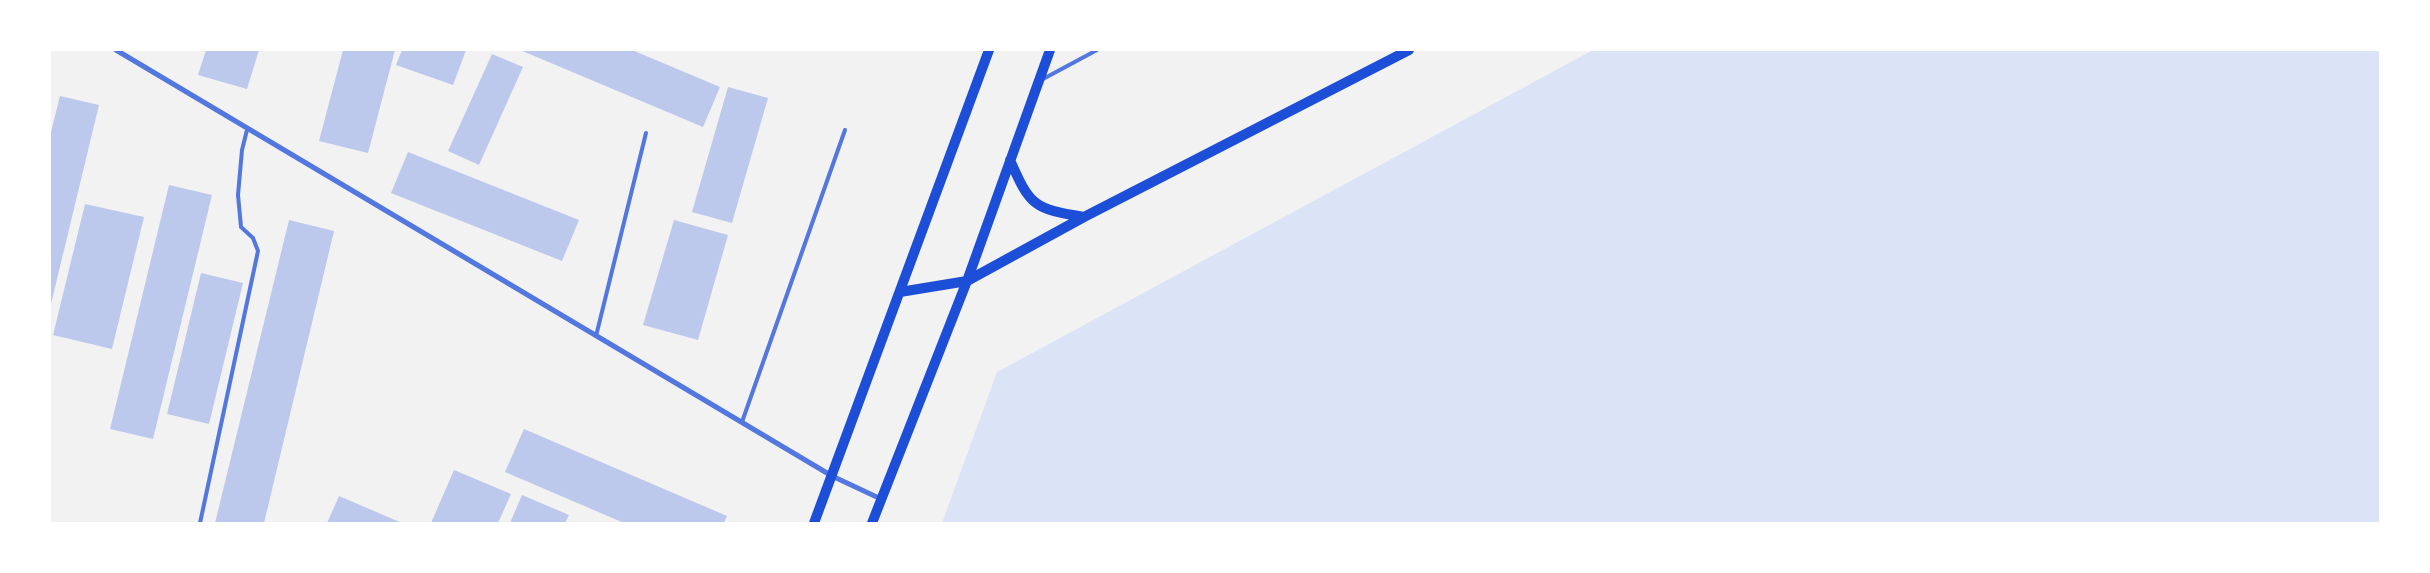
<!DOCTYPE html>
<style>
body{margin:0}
#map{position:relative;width:2430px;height:573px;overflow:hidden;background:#f2f2f2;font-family:"Playfair Display",serif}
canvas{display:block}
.frame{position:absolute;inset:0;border:51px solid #fff;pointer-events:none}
</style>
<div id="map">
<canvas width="2430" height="573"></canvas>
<div class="frame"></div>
</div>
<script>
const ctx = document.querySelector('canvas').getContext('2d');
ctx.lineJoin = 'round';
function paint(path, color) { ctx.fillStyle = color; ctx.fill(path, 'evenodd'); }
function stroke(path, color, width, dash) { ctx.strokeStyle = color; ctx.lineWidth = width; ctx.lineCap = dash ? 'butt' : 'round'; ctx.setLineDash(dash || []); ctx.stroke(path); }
paint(new Path2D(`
 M1593,50H2380V523H942L997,372Z`), '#dbe4f7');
paint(new Path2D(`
 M206,50H259L247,89L198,75Z
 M343,50H395L368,153L319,141Z
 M402,50H466L453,85L396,65Z
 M520,50H632L720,87L703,127Z
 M492,54L523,67L479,165L448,151Z
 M728,87L768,98L732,223L692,212Z
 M60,96L99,105L51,304L50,136Z
 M408,152L579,220L562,261L391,193Z
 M169,185L212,195L153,439L110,429Z
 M85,204L144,217L112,349L53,335Z
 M289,220L334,231L264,523H215Z
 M674,220L728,235L698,340L643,325Z
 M201,273L243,283L209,424L167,414Z
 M524,429L727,516L724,523H624L505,472Z
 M454,470L511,494L498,523H431Z
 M522,495L569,515L565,523H510Z
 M339,496L402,523H327Z`), '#bdc9ec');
stroke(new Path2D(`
 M1043,79L1097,50
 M596,336L646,133
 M742,422L845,130
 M200,523L258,251L253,238L241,227L238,195L242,150L247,130`), '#5277de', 4);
stroke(new Path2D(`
 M116,50L832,476L881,499`), '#5277de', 5);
stroke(new Path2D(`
 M1010,160C1030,206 1034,209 1084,217
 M900,292L967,281L1084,217L1409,50
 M814,523L989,50
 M872,523L967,281L1050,50`), '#1d4ed8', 10);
</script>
